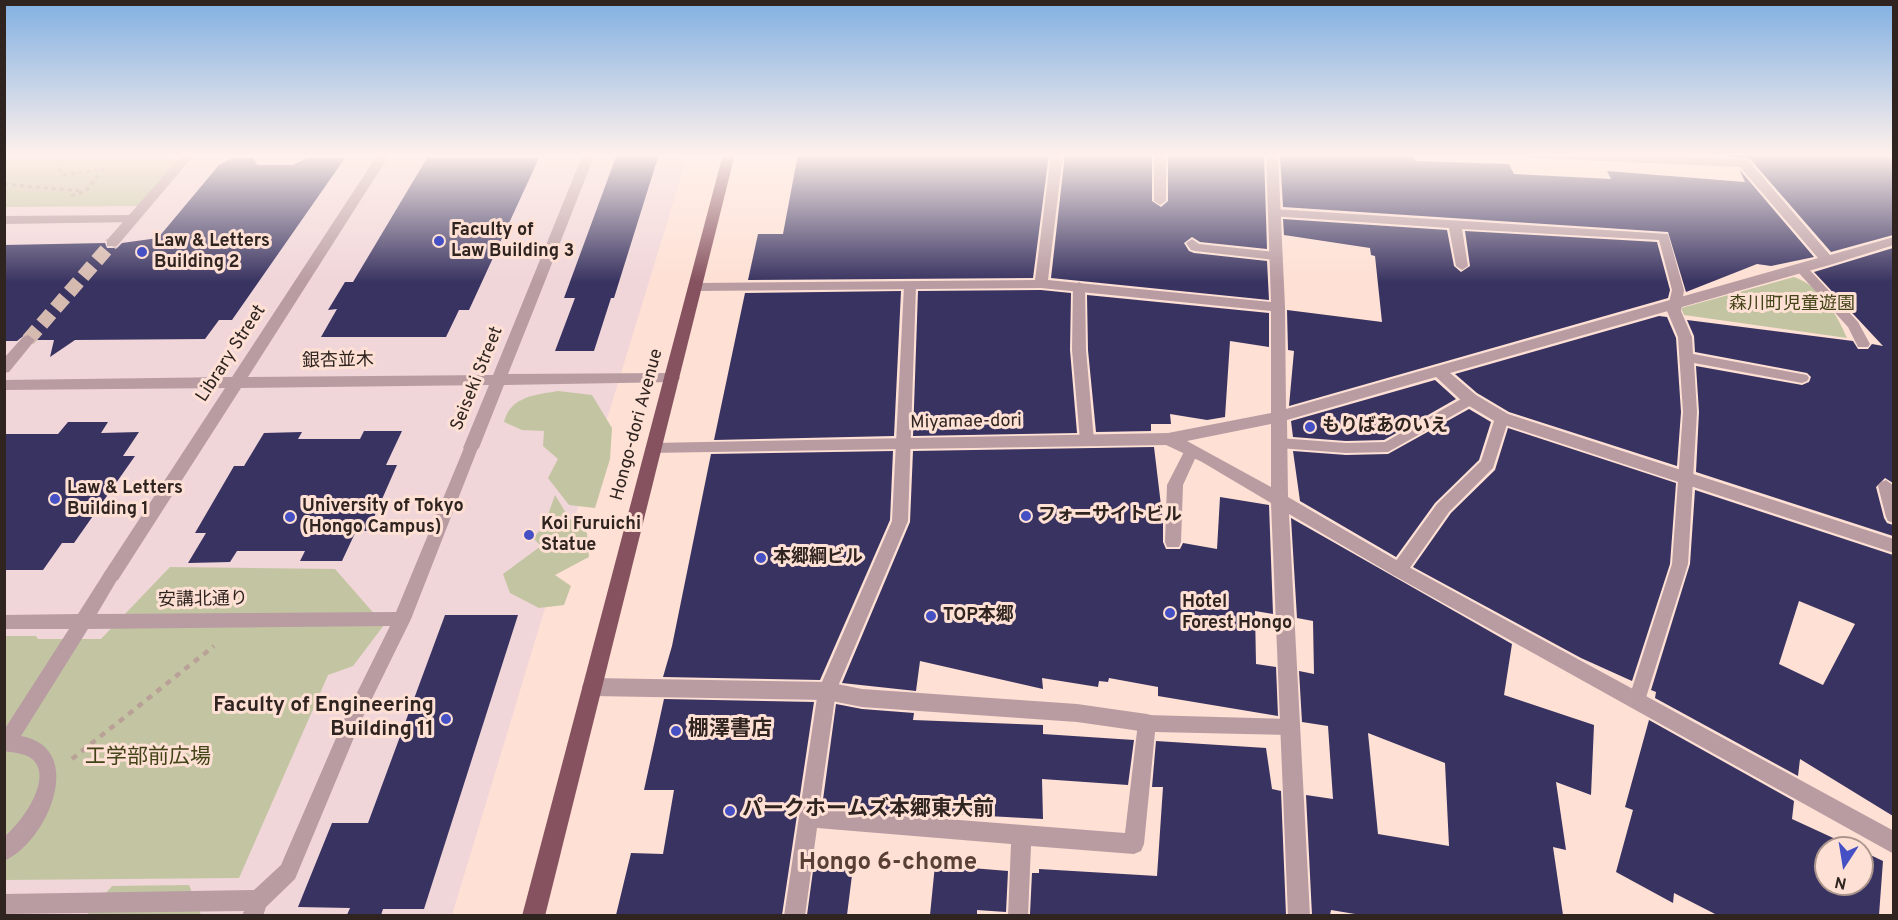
<!DOCTYPE html>
<meta charset="utf-8">
<style>
body{margin:0}
#map{position:relative;width:1898px;height:920px;overflow:hidden;background:#fee0d4;font-family:Overpass,sans-serif}
canvas{display:block}
.frame{position:absolute;inset:0;border:6px solid #2f2420;pointer-events:none}
.north{position:absolute;left:1814px;top:836px;width:60px;height:60px;box-sizing:border-box;background:#fee0d4;border:2px solid #ab958c;border-radius:50%;rotate:192deg;font-size:16px;font-weight:700;line-height:24px;text-align:center;color:#2f2420}
.north::after{content:'';display:block;margin:auto;width:21px;height:27px;background:#4550c5;clip-path:polygon(50% 0,100% 100%,50% 72%,0 100%)}
</style>
<div id="map">
<canvas width="1898" height="920"></canvas>
<div class="frame"></div>
<div class="north">N</div>
</div>
<script>
const ctx = document.querySelector('canvas').getContext('2d');
ctx.lineJoin = 'round';
function paint(path, color) { ctx.fillStyle = color; ctx.fill(path, 'evenodd'); }
function stroke(path, color, width, dash) { ctx.strokeStyle = color; ctx.lineWidth = width; ctx.lineCap = dash ? 'butt' : 'round'; ctx.setLineDash(dash || []); ctx.stroke(path); }
function label(font, color, halo, rows, align = 'center') {
  ctx.font = font + ' Overpass,"Noto Sans JP",sans-serif'; ctx.lineWidth = 6; ctx.setLineDash([]); ctx.textBaseline = 'middle'; ctx.strokeStyle = halo; ctx.fillStyle = color; for (const [text, x, y, turn = 0] of rows) {
    ctx.save(); ctx.translate(x, y); ctx.rotate((+turn || 0) * Math.PI / 180); ctx.textAlign = isNaN(turn) ? turn : align; if (halo) ctx.strokeText(text, 0, 0); ctx.fillText(text, 0, 0); ctx.restore();
  }
}
paint(new Path2D(`
 M5,154H688L595,458L555,575L452,915L5,916Z`), '#f0d5d9');
paint(new Path2D(`
 M4,154H162L178,162L139,206L5,207Z
 M1794,277C1819,285 1837,314 1847,338L1684,315L1681,308Z
 M558,391L592,395L612,428L610,459L595,508L569,505L548,478L558,459L543,446L544,431L522,430L504,422C511,396 535,395 558,391Z
 M555,495L569,518L587,533L589,557L555,575L571,586L564,605L539,608L510,593L503,574L541,546L533,538L544,526Z
 M170,567L335,569L384,625L353,666L328,675L239,878L5,880L4,636H36L38,639H101Z
 M189,885L201,915L86,916L112,886Z`), '#c3c5a2');
paint(new Path2D(`
 M617,154H659L614,298H611L594,351H555L575,298H564Z
 M798,154H1049L1033,278L748,280L758,234H783Z
 M1065,154H1152V201L1161,207L1168,201V154L1214,157V154H1264L1267,249L1200,242L1192,237L1184,243L1189,251L1194,253L1267,261L1269,300L1051,278Z
 M1280,154H1367L1414,157L1415,161L1509,164L1514,174L1611,179L1607,171L1745,182L1739,169L1814,257L1771,266L1757,264L1686,292L1668,232L1283,207Z
 M1726,154H1893V235L1831,252L1750,159L1728,156Z
 M232,158H254L257,165H293L307,158H345L232,320H219L205,339L75,340L50,357L54,340H37L27,333L17,341H4V245L105,243L107,248H117L122,243L158,238L219,165Z
 M427,158H539L469,310H459L446,337H321L337,309L328,310L345,282H353Z
 M1283,219L1447,230L1454,266L1461,272L1470,266L1465,231L1657,242L1670,290L1668,298L1289,406L1294,351L1288,350L1287,310L1382,322L1375,256L1371,255L1370,248L1284,235Z
 M1893,248V483L1885,478L1876,487L1884,518L1887,523L1893,525V536L1696,472L1699,412L1696,366L1802,385L1809,382L1811,377L1807,373L1695,352L1694,336L1687,320L1853,341L1858,349H1868L1872,344L1883,346L1814,272Z
 M1041,290L1071,293L1070,350L1077,433L913,436L918,291Z
 M901,291L894,436L714,440L745,293Z
 M1087,295L1269,313V347L1230,341L1225,417L1207,420L1170,414L1171,424H1151V431L1096,432L1088,350Z
 M1659,316L1667,317L1676,338L1681,412L1677,466L1509,412L1477,393L1455,374Z
 M1435,380L1456,399L1384,440L1346,441L1293,437L1291,421Z
 M1469,409L1491,422L1479,460L1435,503L1396,557L1300,501L1293,451L1346,455L1388,454Z
 M68,422H108L101,433L139,432L123,456H135L74,543H62L43,570H4V434H58Z
 M1508,428L1676,483L1670,564L1632,681L1581,658L1413,567L1451,513L1495,470Z
 M364,431H402L386,465H397L368,531H356L342,561H300L305,551H237L230,562L188,563L206,533H195L234,466H244L264,433L302,432L298,439H360Z
 M1154,447L1163,522V542L1166,549H1180L1183,543L1217,549L1220,497L1269,505L1273,614L1255,611L1256,664L1276,667L1278,716L1158,696V687L1109,678L1108,682L1099,681L1098,687L1042,678L1043,689L920,661L916,691L842,683L910,522L913,451Z
 M893,451L890,520L820,680L663,677L672,646L711,454Z
 M1695,490L1893,555V816L1800,759L1798,776L1655,698L1656,692L1651,690L1690,564ZM1799,601L1855,624L1823,685L1779,664Z
 M1291,518L1512,644L1504,695L1594,725L1591,795L1556,782L1566,850L1553,847L1563,915H1361L1331,910L1330,915H1312L1306,795L1333,799L1328,726L1302,722L1299,671L1314,674L1313,621L1297,618ZM1368,733L1445,763L1449,846L1378,834Z
 M445,615H518L424,909H383L381,915H347L350,908L298,907L332,823H368Z
 M664,699L814,702L782,915H616L631,853L663,854L674,790H644Z
 M836,704L862,709L914,713L913,720L1043,725V734L1134,740L1128,785L1042,779L1043,819L822,807Z
 M1649,720L1794,801L1792,819L1855,848H1826V884H1862V851L1883,861L1879,915H1717L1674,893L1673,903L1616,872L1633,810L1625,807Z
 M1156,741L1266,748L1272,789L1281,791L1286,915L1030,914L1032,873H1039V869L1157,876L1163,787H1152Z
 M815,856L854,859L847,915H807Z
 M935,865L1008,871L1006,912L977,910V915H930Z`), '#393361');
stroke(new Path2D(`
 M28,340L112,243`), '#d5bab0', 14, [14, 7]);
stroke(new Path2D(`
 M42,154L55,161L65,154
 M55,161L63,175L103,169L86,191L70,196
 M4,184L81,191`), '#b9a198', 3, [4, 4]);
stroke(new Path2D(`
 M72,759L214,646`), '#b9a198', 4.5, [6, 6]);
paint(new Path2D(`
 M583,154H595L534,309L527,313L522,312L520,309Z
 M1154,154H1166V201L1160,205L1154,201Z
 M1274,209L1668,234L1684,290L1681,311L1692,337L1693,354L1807,375L1809,378L1807,381L1802,383L1694,363L1697,412L1688,564L1643,707L1637,709L1631,707L1628,701L1672,564L1683,412L1678,337L1667,311L1672,290L1659,240L1462,229L1468,266L1462,270L1456,266L1449,228L1270,216V210Z
 M133,215L139,219L137,222L4,224V216Z
 M1192,239L1199,244L1275,252L1281,256L1275,260L1195,251L1191,250L1186,243Z
 M1802,265L1806,266L1858,322L1870,344L1868,347H1858L1848,327L1798,272V266Z
 M910,282L916,286L908,521L836,691L819,809L1125,833L1138,723L1141,717L1147,715L1289,719L1296,721L1298,727L1296,733L1289,735L1155,732L1144,844L1141,851L1134,854L1031,846L1028,916H1008L1011,844L817,828L805,916H784L818,691L892,521L904,286Z
 M1079,282L1085,286L1086,350L1094,440L1087,445L1080,440L1072,350L1073,286Z
 M1470,394L1475,395L1477,399L1475,403L1388,452L1346,453L1279,448L1272,443L1279,438L1346,443L1385,442Z
 M1502,413L1509,418L1493,468L1449,512L1405,575L1399,577L1393,575L1391,570L1393,565L1437,504L1481,461L1495,418Z
 M471,443L478,448L411,619L360,723L295,879L266,907L263,916H242L244,911L4,914V894L254,890L281,865L346,715L390,626L88,629L21,736C88,748 47,843 4,861V837C20,824 51,783 35,762C28,753 15,753 4,751V730L69,629H4V615L78,614L106,570L112,568L118,570L120,575L97,614L396,612L464,448Z
 M1192,445L1199,450L1183,485L1181,542L1179,547H1167L1165,542L1167,485L1187,446Z
 M1886,480L1894,486V523L1888,521L1886,517L1878,486L1881,482Z`), '#b89ca2');
paint(new Path2D(`
 M183,154H195L117,246H107V240Z
 M378,154H390L248,377L493,375L520,309L527,304L534,309L508,374L672,373L677,374L680,378L677,382L504,385L479,448L471,454L463,448L489,385L241,388L118,580L112,582L106,580L103,575L106,570L225,388L4,390V380L232,377Z
 M28,335L35,340L9,372L4,373V358L23,337Z`), '#b89ca2');
paint(new Path2D(`
 M1051,154H1063L1048,280L1271,302L1266,154H1278L1285,307L1286,409L1818,258L1740,167L1531,158L1525,154H1609L1744,159L1748,160L1830,255L1894,237V245L1833,264L1450,373L1476,395L1508,414L1894,539V553L1496,422L1464,403L1436,377L1287,420L1288,497L1405,565L1894,831V854L1393,575L1289,514L1310,916H1288L1271,503L1202,462L1166,445L647,453L645,449L653,443L1168,433L1271,413V311L1041,288L696,291L689,287L696,283L1035,280ZM1271,424V487L1187,441Z
 M592,678L827,682L862,689L1077,704L1147,714L1154,716L1157,723L1154,730L1147,732L1077,722L862,707L827,700L592,696L585,693L582,687L585,681Z`), '#b89ca2');
paint(new Path2D(`
 M723,154H735L545,916H522Z`), '#86525f');
const sky = ctx.createLinearGradient(0, 0, 0, 282);
sky.addColorStop(0, '#81b0e2');
sky.addColorStop(0.55, '#fff1ec');
sky.addColorStop(1, '#fff1ec00');
ctx.fillStyle = sky;
ctx.fillRect(0, 0, 1898, 282);
for (const [x, y, r, color] of [
 [439,241,6,"#4550c5"],
 [142,252,6,"#4550c5"],
 [1310,427,6,"#4550c5"],
 [55,499,6,"#4550c5"],
 [1026,516,6,"#4550c5"],
 [290,517,6,"#4550c5"],
 [529,535,6,"#4550c5"],
 [761,558,6,"#4550c5"],
 [1170,613,6,"#4550c5"],
 [931,616,6,"#4550c5"],
 [446,719,6,"#4550c5"],
 [676,731,6,"#4550c5"],
 [730,811,6,"#4550c5"]
]) { const dot = new Path2D(); dot.arc(x, y, r, 0, 2 * Math.PI); ctx.fillStyle = color; ctx.fill(dot); stroke(dot, '#fee0d4', 2); }
label('bold 18px', '#2f2420', '#fee0d4', [
 ["Faculty of",451,231],
 ["Law Building 3",451,252],
 ["Law & Letters",154,242],
 ["Building 2",154,263],
 ["もりばあのいえ",1322,427],
 ["Law & Letters",67,489],
 ["Building 1",67,510],
 ["University of Tokyo",302,507],
 ["(Hongo Campus)",302,528],
 ["フォーサイトビル",1038,516],
 ["Koi Furuichi",541,525],
 ["Statue",541,546],
 ["本郷綱ビル",773,558],
 ["Hotel",1182,603],
 ["Forest Hongo",1182,624],
 ["TOP本郷",943,616]
], 'left');
label('18px', '#424316', '#fee0d4', [
 ["森川町児童遊園",1792,305]
]);
label('18px', '#2f2420', '#fee0d4', [
 ["Library Street",232,354,-57],
 ["銀杏並木",338,362,-1],
 ["Seiseki Street",478,379,-68],
 ["Miyamae-dori",966,423,-1],
 ["Hongo-dori Avenue",638,425,-75],
 ["安講北通り",203,601,-1]
]);
label('bold 21px', '#2f2420', '#fee0d4', [
 ["Faculty of Engineering",434,707,"right"],
 ["Building 11",434,731,"right"],
 ["棚澤書店",688,731],
 ["パークホームズ本郷東大前",742,811]
], 'left');
label('21px', '#424316', '#fee0d4', [
 ["工学部前広場",148,759]
]);
label('bold 24px', '#584037', '#fee0d4', [
 ["Hongo 6-chome",888,864]
]);
</script>
